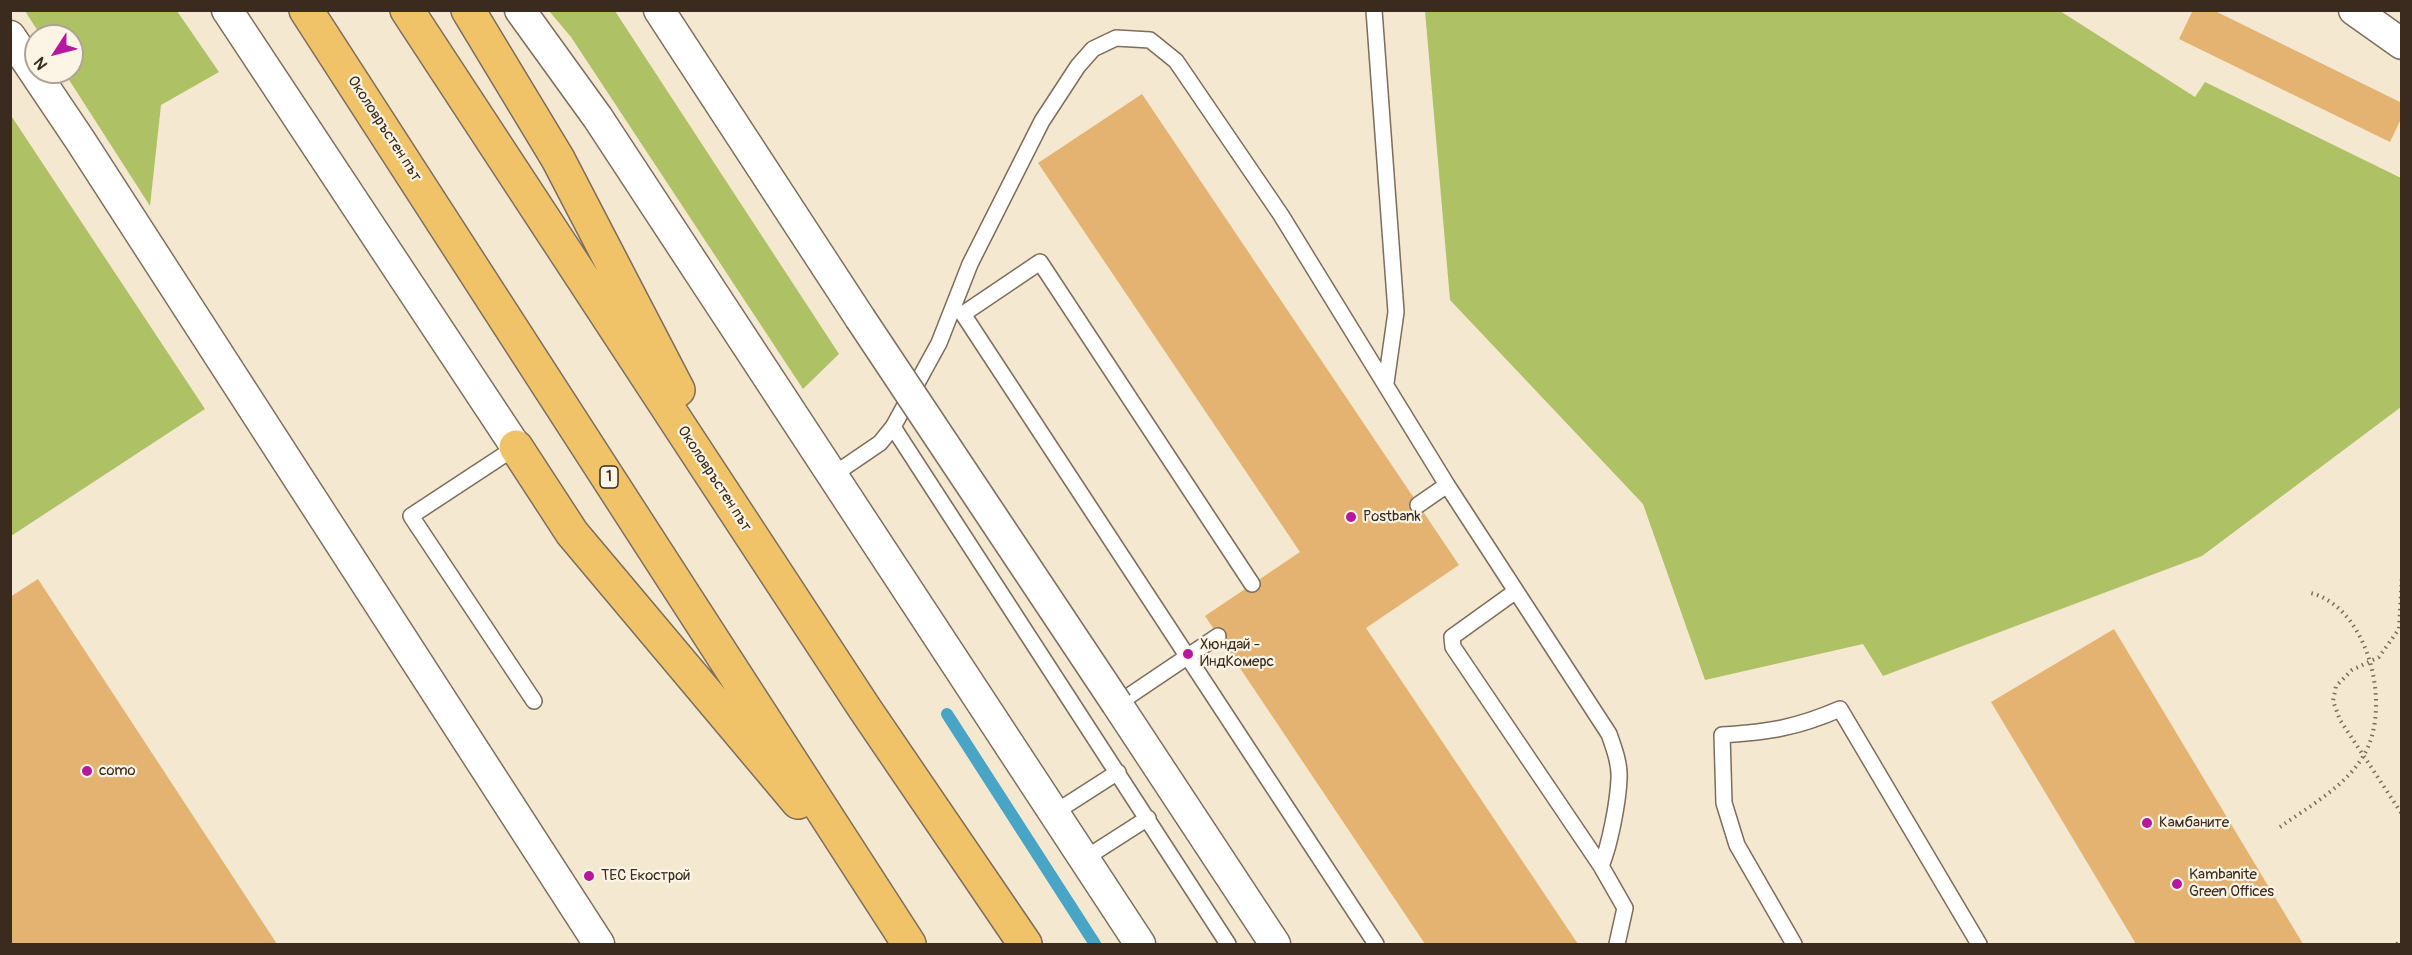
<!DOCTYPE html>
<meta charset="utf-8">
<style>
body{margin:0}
#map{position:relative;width:2412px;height:955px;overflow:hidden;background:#f4e9d0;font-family:Pangolin,sans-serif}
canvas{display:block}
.frame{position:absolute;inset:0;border:12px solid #3b2a1e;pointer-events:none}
.north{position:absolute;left:24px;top:24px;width:60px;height:60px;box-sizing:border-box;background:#fcf5e5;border:2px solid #afa495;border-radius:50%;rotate:234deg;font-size:16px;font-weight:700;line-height:24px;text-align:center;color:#3b2a1e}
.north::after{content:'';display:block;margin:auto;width:21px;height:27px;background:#b5179e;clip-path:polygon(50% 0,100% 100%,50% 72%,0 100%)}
</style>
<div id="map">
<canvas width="2412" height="955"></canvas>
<div class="frame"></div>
<div class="north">N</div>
</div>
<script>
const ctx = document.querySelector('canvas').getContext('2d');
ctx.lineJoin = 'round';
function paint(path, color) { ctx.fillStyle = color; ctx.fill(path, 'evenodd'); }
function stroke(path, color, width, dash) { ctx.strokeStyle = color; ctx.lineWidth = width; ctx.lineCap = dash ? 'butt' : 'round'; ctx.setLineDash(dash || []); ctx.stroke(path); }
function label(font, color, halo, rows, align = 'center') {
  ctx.font = font + ' Pangolin,sans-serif'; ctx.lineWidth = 4.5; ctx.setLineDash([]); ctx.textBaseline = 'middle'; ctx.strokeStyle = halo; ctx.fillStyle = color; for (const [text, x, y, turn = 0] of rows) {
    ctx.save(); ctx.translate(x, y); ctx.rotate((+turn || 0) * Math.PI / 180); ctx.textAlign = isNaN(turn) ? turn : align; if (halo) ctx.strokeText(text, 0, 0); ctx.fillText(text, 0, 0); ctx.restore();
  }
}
paint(new Path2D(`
 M25,11H177L219,72L161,105L150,206L64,72H72V36H41Z
 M549,11H615L839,354L803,389L571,37Z
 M1425,11H2060L2195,97L2205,82L2401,178V407L2202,556L1883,676L1863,644L1705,680L1643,504L1450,300Z
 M10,114L205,409L11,536H10Z`), '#aec165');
stroke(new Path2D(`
 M947,714L1095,944`), '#48a5c6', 12);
paint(new Path2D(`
 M2193,10H2213L2402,103V117L2390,142L2179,39Z
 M1142,94L1459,565L1366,628L1578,944H1425L1205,616L1300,552L1038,163Z
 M38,579L277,944H10V597Z
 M2114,629L2303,944H2136L1991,702Z`), '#e4b371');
const service = new Path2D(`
 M1374,10L1396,312L1386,383
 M893,427L1228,944
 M516,447L411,516L534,701
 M833,475L880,443L893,427L939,343L970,264L1042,121L1078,66L1093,49L1116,38L1150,40L1176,61L1281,215L1447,485L1609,734C1614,748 1620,764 1619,779C1618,802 1610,845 1601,866L1625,908L1617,944
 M1418,505L1447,485
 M1252,584L1040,262L963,314L1376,944
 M1516,591L1452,637L1453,647L1601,866
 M1117,704L1218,636
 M1054,813L1118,772
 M1084,859L1148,818
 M1794,944L1737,845L1724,803L1722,735C1769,732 1796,728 1840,709L1979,944`);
const minor = new Path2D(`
 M227,10L516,447
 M520,10L598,118L1140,944
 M659,10L860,318
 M2354,10L2402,44
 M10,36L80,140L599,944
 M1117,704L1275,944`);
const trunk = new Path2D(`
 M306,10L909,944
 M407,10L865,709L1025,944
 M468,10L558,159L678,390
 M516,447L572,533L798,802`);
stroke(service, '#7c6d5c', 18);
stroke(minor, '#7c6d5c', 33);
stroke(trunk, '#7c6d5c', 36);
stroke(new Path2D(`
 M2402,573L2399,629L2379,657L2352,670L2336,686L2333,701L2340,720L2402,814
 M2280,827C2311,805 2352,783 2368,747C2390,697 2366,604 2307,592
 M2397,944L2402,939`), '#7c6d5c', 4, [1.5, 4.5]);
stroke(service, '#fff', 15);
stroke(minor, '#fff', 30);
stroke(trunk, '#f1c369', 33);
const minorBridge = new Path2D(`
 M860,318L1117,704`);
stroke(minorBridge, '#7c6d5c', 33, []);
stroke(minorBridge, '#fff', 30);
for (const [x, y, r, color] of [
 [1351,517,6,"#b5179e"],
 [1188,654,6,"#b5179e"],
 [87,771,6,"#b5179e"],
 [2147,823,6,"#b5179e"],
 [589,876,6,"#b5179e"],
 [2177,884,6,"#b5179e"]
]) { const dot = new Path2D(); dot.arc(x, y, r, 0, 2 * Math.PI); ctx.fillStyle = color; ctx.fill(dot); stroke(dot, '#fcf5e5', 2); }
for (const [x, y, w] of [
 [609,477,18]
]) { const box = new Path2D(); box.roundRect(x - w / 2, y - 11, w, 22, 4.5); ctx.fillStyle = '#fcf5e5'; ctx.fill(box); stroke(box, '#3b2a1e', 1.5); }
label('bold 14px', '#3b2a1e', null, [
 ["1",609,477]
]);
label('15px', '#3b2a1e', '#fcf5e5', [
 ["Околовръстен път",384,129,57],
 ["Околовръстен път",714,479,57]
]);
label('15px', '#3b2a1e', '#fcf5e5', [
 ["Postbank",1363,517],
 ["Хюндай -",1200,645],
 ["ИндКомерс",1200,662],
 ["como",99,771],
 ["Камбаните",2159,823],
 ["Kambanite",2189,875],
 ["Green Offices",2189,892],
 ["ТЕС Екострой",601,876]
], 'left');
</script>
